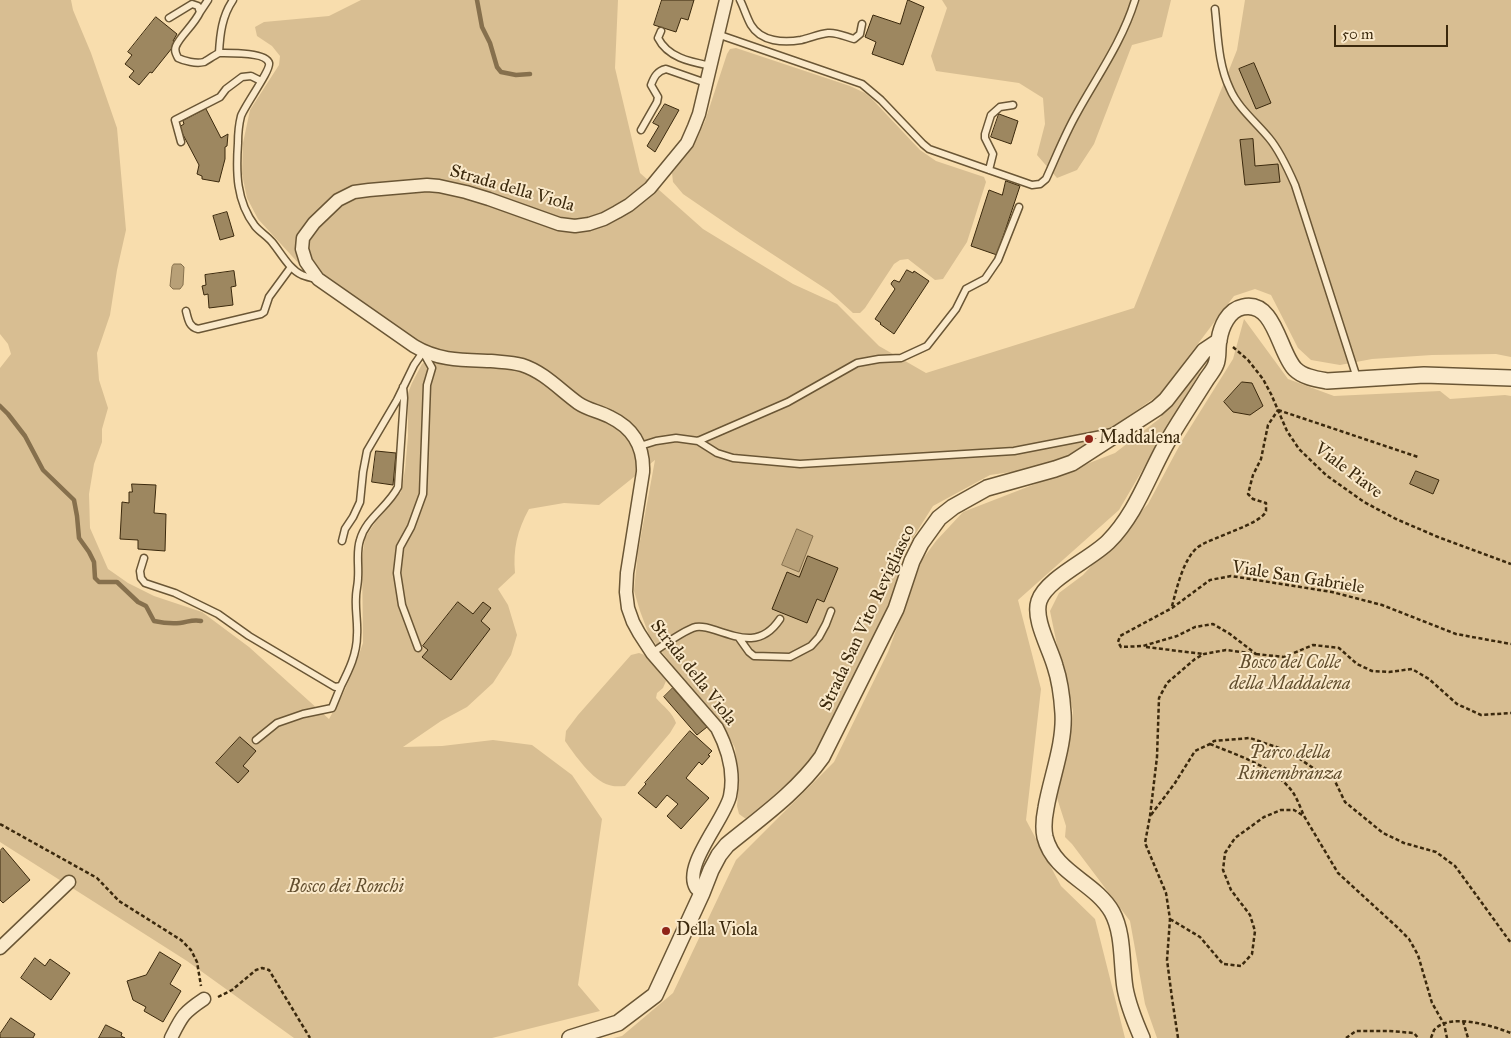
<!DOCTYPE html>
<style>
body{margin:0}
#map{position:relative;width:1511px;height:1038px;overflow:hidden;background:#f8ddad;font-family:"IM FELL Great Primer",serif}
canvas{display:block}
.scale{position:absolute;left:1334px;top:25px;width:114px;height:22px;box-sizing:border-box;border:2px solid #3b290d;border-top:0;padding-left:6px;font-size:15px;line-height:18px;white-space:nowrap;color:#3b290d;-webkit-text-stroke:4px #fae9ca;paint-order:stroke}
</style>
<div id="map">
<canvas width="1511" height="1038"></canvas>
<div class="scale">50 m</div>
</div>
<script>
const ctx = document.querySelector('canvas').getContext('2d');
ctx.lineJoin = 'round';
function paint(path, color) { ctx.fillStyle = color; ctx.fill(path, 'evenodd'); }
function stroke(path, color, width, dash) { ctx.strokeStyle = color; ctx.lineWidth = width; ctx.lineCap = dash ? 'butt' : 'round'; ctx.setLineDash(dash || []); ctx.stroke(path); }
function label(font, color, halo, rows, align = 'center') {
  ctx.font = font + ' "IM FELL Great Primer",serif'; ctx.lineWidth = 4; ctx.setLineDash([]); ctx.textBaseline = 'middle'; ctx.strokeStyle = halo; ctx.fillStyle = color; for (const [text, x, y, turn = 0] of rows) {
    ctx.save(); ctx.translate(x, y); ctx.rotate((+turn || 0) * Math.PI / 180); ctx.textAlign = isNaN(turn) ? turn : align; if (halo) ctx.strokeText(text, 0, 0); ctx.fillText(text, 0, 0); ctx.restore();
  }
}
paint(new Path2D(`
 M0,0H71L73,10L91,53L117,128L126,230L117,270L110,315L97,353L99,380L108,408L102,429V442L94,464L89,494L90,528L108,569L128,583L154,596L202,612L249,647L329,719L342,696L354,669L363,643L362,559L365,538L376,521L401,492L405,470L408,436V393L412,383L422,364L428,359L435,361L333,281L302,267L258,219L247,198L242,174L243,143L250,110L279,65L280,56L272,46L257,36L255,27L264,22L329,16L361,0H618L615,68L640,173L703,229L793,284L837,304L879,346L926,373L1134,308L1237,50L1245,0H1511V357L1496,354L1432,355L1372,359L1340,365L1311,360L1298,348L1271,295L1255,289L1234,296L1160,394L1077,452L1032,469L990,475L933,506L901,557V572L892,600L879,629L812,758L778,795L754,815L746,819L739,814L737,806L739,781L735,748L720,720L672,665L649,635L640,611L634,591L638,552L655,460L599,505L564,503L529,509C517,531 513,549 515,573L498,589L508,605L517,635L511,655L493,683L467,707L441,721L403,747L442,746L493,740L532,745L572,775L602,819L578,985L600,1011L492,1038H294L187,961L0,842V368L11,354L8,344L0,334Z
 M942,0H1171L1162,37L1132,45L1094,144L1077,170L1057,178L1037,155L1045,124L1043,98L1019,83L936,71L931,56L947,8Z
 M736,48L850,86L865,93L872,99L920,150L936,161L984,177L986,182L967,242L943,279L935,280L908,259L900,260L894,264L865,308L860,313H853L829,291L740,233L683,194L673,182L672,173L697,139L705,121L727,54L730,49Z
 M1244,319L1288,379L1334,396L1440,391L1450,399L1505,395L1511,396V1038H1157L1145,1004L1130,921L1072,844L1065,837L1066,826L1057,798L1072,724L1073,711L1058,650L1050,611L1059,593L1083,575L1148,504L1183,439L1233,359Z
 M1201,370L1119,510L1018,600L1041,689L1026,820L1061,886L1095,919L1125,1038H613L622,1036L673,993L736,860L834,762L888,652L922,560L936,541L963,512L1115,453L1159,419Z
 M639,653L645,655L666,681L663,688L657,693L656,698C663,706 673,713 676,723L670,733L625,786C620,786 614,787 609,785C593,781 574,754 565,741L566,731L578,715L631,655Z`), '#d8be92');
const water = new Path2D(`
 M174,264H181L184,267L183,285L180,289H173L170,286L172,267Z
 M797,529L813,536L799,572L782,565Z`);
paint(water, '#b8a077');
stroke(water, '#86704d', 1);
stroke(new Path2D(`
 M477,0L482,27L490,43L497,67L501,72L516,75L530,74
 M0,406L8,414L25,436L43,470L74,500L77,516L79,538L89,552L94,562L95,578L99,582H117L138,602L146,606L154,621C163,623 171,624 180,623C188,622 193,619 201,621`), '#86704d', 4.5);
const building = new Path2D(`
 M662,0H694L688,20L681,18L676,32L654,25Z
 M908,0L924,7L903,65L872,54L876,42L865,37L873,15L900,24Z
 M156,17L177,34L173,41L176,43L152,73L150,72L139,85L129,77L134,71L125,64L132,55L128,52Z
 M1254,63L1271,103L1256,109L1239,69Z
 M665,104L679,110L655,152L647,146L659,126L653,123Z
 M206,109L221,138L228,134L227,146L225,147V159L219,182L202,179V176L197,174L199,165L179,127L184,124L183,121Z
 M999,114L1018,121L1011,144L991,137Z
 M1253,139L1255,166L1278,164L1280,182L1245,185L1240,140Z
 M1006,181L1020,186L997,255L971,246L989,190L1002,195Z
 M227,212L234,236L220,240L213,216Z
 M907,270L913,273L914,271L929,281L894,334L880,324L881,323L875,319L895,289L891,284L892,282L894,280L899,282Z
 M234,271L236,286L231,287L233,305L209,308L208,294L204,295L202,286L206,285L205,275Z
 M1242,382L1252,383L1263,406L1250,415L1233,412L1224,402Z
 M376,451L396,453L393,485L372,482Z
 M1416,471L1439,480L1433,494L1410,484Z
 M132,484L156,485L154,513L166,514L165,551L138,549V540L120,539L122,502L129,503V492H132Z
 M808,556L838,568L824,602L817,599L807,623L772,609L787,572L799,577Z
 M458,602L473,614L483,602L491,608L481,621L490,629L451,680L422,657L428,650L423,646Z
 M673,688L707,727L697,735L664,697Z
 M690,731L712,751L708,755L710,756L702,765L699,762L686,778L709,798L681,829L667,816L678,804L667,795L656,808L638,793L646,784L645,783Z
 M240,737L256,751L243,766L249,771L238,783L216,763Z
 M3,848L30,880L3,903L0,900V851Z
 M160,952L181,965L170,984L181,991L163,1022L144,1011L146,1007L133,1000L127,981L146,975Z
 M35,958L45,966L50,959L70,973L51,1000L21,978Z
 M11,1018L35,1034L33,1038H0V1034Z
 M106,1025L122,1033L121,1036L125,1038H99Z`);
paint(building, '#9d8760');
stroke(building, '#3b290d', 1);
const service = new Path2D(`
 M233,0C222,16 220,34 219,53C229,53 266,52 269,63C271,70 245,105 241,116C239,124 238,134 238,143C236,172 236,201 255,226C260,232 267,236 272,242C281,253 289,269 302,275C307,277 312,278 317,279
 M740,0C744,8 747,18 751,25C761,42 784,43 801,40C810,38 819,34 828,33C837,32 846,37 854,39L860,34L862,24
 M1215,9C1218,36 1218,64 1230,89C1238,108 1256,122 1269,138C1280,151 1288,169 1295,185L1357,378
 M200,12L208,0
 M169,18L192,4L198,6L200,12C194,25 180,36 176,46C174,51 176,54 178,58C184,61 196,64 204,62C206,61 215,55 219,53
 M661,31L658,38C668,58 691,62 711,66
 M717,34L862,84L881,100L923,144L929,149L1032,185L1040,184L1046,179C1056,157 1065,134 1077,113C1098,75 1122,42 1135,0
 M641,130L657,102L658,97L651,85C654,77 657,71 666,69L706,83
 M181,142L175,120L220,97L226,89L242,77L251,76L261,81
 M989,170L993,154L985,138V134L991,115L1000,107L1013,105
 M186,311C188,319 189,327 198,329L261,314L264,312L269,297L291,267
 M698,441L717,453L733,458L800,464L1014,451L1112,432
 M640,446L656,441L676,438L698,441L788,402L857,363L879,359L901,358L927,346L956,309L966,289L985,279L998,260L1019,207
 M342,541L345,529L353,517L360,502L363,472L367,451L397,400L414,365L423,352L432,368L427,385L423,494L411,527L400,547L397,573L402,605L418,648
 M144,558L140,571L141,578L145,583L175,593L218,614L249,636L335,687L341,686C349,670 357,654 357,635C358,623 355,610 356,597C356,591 358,584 358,578C359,565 356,552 360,540C366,518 388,507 398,487L404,398L403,387
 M739,638L749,652L754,656L790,657L811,646L819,637L826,624L831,611
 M652,653C662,646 686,629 696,627C702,626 709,628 715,630C742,639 762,646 780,619
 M256,740L277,723L303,714L332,708L341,686`);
const minor = new Path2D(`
 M702,893C700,891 698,890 696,888C682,866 725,819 730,796C735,772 728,749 717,728L652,653L639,633L633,622L628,608L626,592L627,573L643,472C644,446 633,428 610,417C599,411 588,410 578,403C560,390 544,372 522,365C512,362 501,362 491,361C463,360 439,361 414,346L318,279L306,262L302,249L303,238L314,223L338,200L354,192L369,190L427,185L439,186L466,192L489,199L559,224L575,226L589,224L604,219L617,212L629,205L650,188L687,143L694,127L699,114L726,0
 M0,948L69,882
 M171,1038C182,1016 183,1013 204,999`);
const tertiary = new Path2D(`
 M570,1038L618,1023L655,995L702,893L711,870L719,855L727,845C760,818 797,792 822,757L896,609L912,561L921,543L939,518L953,507L987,488L1055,469L1072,463L1157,408L1166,400L1204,351L1219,341
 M1142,1038C1135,1022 1128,1005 1125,988C1121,963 1124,934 1112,912C1095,882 1054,873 1045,837C1043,828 1044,818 1046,808C1051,778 1065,744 1063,713C1062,697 1060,681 1055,666C1050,648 1033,619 1039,601C1046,579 1091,559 1108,542C1135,515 1147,479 1165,446C1171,435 1178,424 1185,413C1192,402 1199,391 1206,380C1209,375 1214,370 1216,364C1219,357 1217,348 1219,340C1221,327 1228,310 1243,307C1275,300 1279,353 1295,369C1303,377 1316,379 1327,381L1424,375L1511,378`);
stroke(service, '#6a5635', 9);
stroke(minor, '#6a5635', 15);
stroke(tertiary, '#6a5635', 18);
stroke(new Path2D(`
 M1233,347L1248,360L1263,379L1271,394L1287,431L1299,449L1326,475L1364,502L1396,519L1438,537L1511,564
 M1278,410L1418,457
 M1172,606C1177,588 1183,559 1198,547C1212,537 1262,524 1266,511C1266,510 1266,504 1266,503L1253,499L1248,494L1253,475L1261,459L1268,425L1278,410
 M1146,647L1203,654
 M1256,654L1284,657L1313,645L1339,648L1357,664L1372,671L1389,672L1412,669L1429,679L1457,704L1481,715L1511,713
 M1210,744C1239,756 1276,767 1294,794C1298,801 1301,809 1304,816
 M1151,815L1175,783L1195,751L1210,744L1214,741L1250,738L1288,751L1316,770L1333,777L1345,802L1383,833L1404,843L1436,852L1455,866L1511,943
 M0,824L97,878L119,901L181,940L191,950L197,962L201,986
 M1170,919L1200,937L1223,964L1241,966L1252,954L1255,931L1250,915L1231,890L1223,870L1225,853L1235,838L1264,817L1281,810H1294L1304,816L1338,873L1397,927L1409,939L1418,955L1432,1003L1444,1024L1447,1038
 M218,997L232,990L256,970L262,968L269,970L310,1038
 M1463,1021L1468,1038
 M1178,1038L1172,998L1167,960L1170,919L1166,893L1145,843L1150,816L1157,757L1159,698L1167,683L1195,659L1204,654L1226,650L1256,654L1230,634L1213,624L1195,627L1177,636L1143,646L1121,647L1118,642L1120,636L1172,608L1210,580L1231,576L1332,592L1382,605L1456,634L1511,644
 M1346,1038L1356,1031H1389L1414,1033L1418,1038
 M1431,1038C1432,1035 1433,1033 1434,1030C1450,1012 1493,1026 1511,1033`), '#3b290d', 2.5, [4, 2.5]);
stroke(service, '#fae9ca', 6);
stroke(minor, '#fae9ca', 12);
stroke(tertiary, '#fae9ca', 15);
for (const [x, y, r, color] of [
 [1089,439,5,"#8f2418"],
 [666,931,5,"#8f2418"]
]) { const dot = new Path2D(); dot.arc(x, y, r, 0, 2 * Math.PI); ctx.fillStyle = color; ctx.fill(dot); stroke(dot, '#fae9ca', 2); }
label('18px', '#3b290d', '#fae9ca', [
 ["Strada della Viola",512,189,16],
 ["Viale Piave",1348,471,37],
 ["Viale San Gabriele",1298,578,9],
 ["Strada San Vito Revigliasco",868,618,-65],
 ["Strada della Viola",693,673,52]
]);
label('18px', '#3b290d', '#fae9ca', [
 ["Maddalena",1099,439],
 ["Della Viola",676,931]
], 'left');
label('italic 18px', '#624e2e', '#fae9ca', [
 ["Bosco del Colle",1290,664],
 ["della Maddalena",1290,685],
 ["Parco della",1290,754],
 ["Rimembranza",1290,775],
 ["Bosco dei Ronchi",346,888]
]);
</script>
